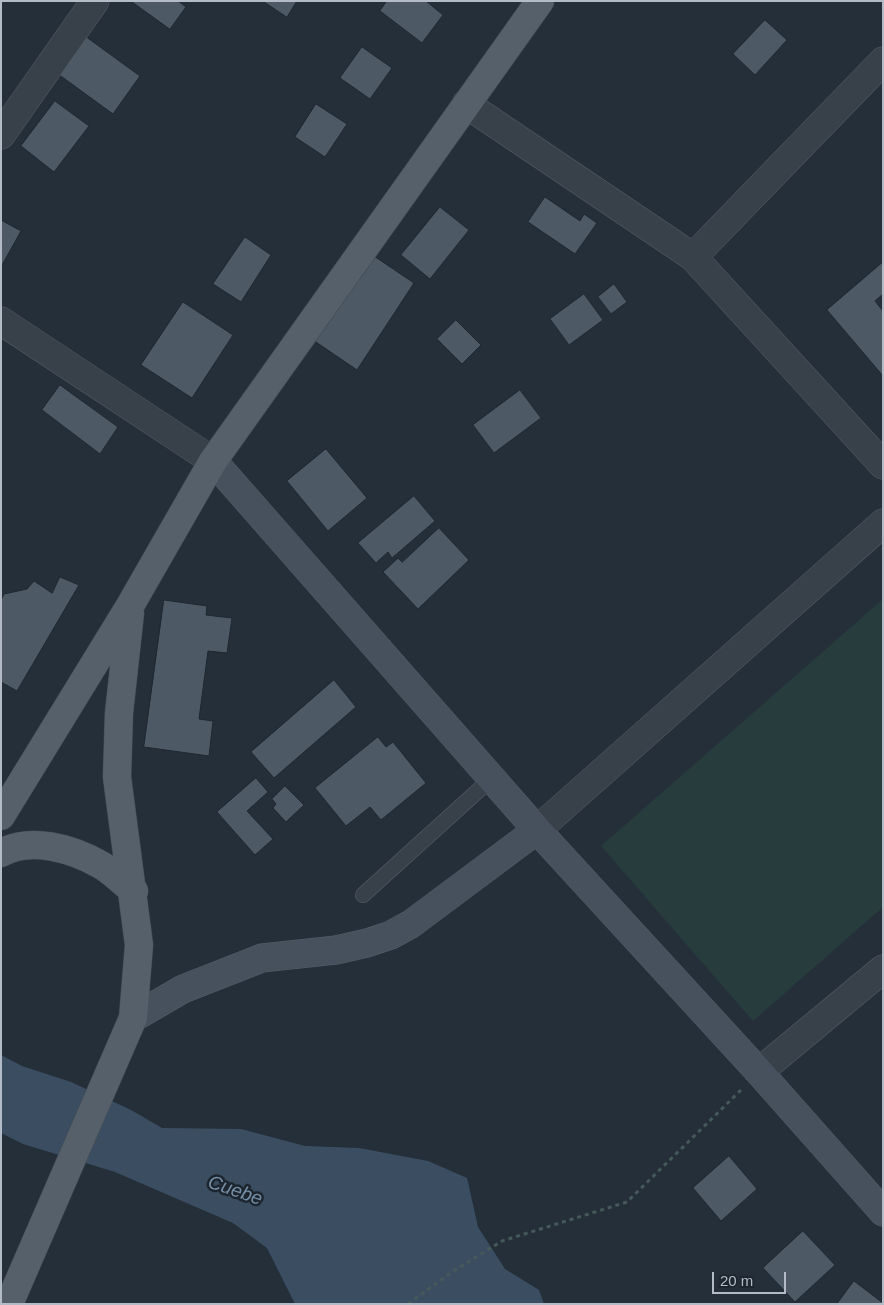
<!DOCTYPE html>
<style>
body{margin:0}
#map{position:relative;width:884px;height:1305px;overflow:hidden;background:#252f3a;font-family:Helvetica,sans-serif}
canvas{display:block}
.frame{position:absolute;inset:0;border:2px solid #b3bcc6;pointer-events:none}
.scale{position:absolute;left:712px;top:1272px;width:74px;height:22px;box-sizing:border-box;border:2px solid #b3bcc6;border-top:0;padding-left:6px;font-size:15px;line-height:18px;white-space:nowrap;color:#b3bcc6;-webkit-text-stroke:4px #1d262f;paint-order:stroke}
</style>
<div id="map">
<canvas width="884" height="1305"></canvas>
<div class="frame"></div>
<div class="scale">20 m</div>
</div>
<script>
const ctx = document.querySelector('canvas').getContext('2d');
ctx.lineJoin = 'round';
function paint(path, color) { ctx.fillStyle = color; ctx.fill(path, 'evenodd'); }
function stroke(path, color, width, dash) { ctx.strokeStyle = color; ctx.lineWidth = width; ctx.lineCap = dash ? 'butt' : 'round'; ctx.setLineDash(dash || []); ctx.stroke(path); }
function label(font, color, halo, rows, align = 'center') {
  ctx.font = font + ' Helvetica,sans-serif'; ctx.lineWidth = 5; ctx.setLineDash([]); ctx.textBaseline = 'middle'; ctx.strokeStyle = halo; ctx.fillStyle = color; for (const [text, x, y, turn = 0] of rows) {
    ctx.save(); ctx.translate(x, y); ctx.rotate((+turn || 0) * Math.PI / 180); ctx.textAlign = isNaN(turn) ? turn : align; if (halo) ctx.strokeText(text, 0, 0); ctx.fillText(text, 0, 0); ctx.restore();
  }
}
paint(new Path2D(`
 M883,599V907L753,1021L601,846Z`), '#273c3c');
paint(new Path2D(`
 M1,1055L22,1066L71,1082L131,1110L162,1128L241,1129L305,1146L359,1148L428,1161L467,1178L478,1227L505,1269L539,1290L544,1304H295L267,1248L233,1223L115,1172L23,1144L1,1133Z`), '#3b4e61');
const building = new Path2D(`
 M131,1H178L186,7L170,29Z
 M263,1H297L287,17Z
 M387,1H426L443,15L422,43L380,11Z
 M765,20L787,40L755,75L733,54Z
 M85,36L140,76L113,114L58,74Z
 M362,47L392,68L370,99L340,78Z
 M55,101L89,126L54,172L21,146Z
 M316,104L347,124L325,157L295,137Z
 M545,197L580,221L584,214L597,223L575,254L528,222Z
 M440,207L469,230L430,279L401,255Z
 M1,220L21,231L1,267Z
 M245,237L271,255L241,302L213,284Z
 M371,254L414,283L357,370L313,340Z
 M883,262V294L875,301L883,311V376L827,310Z
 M614,284L627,302L611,314L598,297Z
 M584,294L603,320L569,345L550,319Z
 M183,302L233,335L192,398L141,365Z
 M456,320L481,345L462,364L437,339Z
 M60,385L118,427L100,454L42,410Z
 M520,390L541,418L494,453L473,425Z
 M326,449L367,498L328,531L287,481Z
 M414,496L435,521L392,558L388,552L376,563L358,543Z
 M439,528L469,560L418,609L383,572L398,558L402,562Z
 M60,577L79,585L17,691L1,682V600L4,594L27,589L34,581L52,593Z
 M164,600L207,606L206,615L232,618L227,653L208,651L199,719L213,721L209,756L144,747Z
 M334,680L356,707L274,778L251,752Z
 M378,737L386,747L393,742L426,783L381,820L370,807L346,826L315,788Z
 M256,778L268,792L247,811L273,839L255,855L217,812Z
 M285,786L304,805L286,822L273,808L276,804L272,799Z
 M729,1156L757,1189L721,1221L693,1188Z
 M803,1231L835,1265L795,1302L763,1268Z
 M854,1281L883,1303V1304H837Z`);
paint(building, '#4d5a65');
stroke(building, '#1f2831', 1);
const lane = new Path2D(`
 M363,895L491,779`);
const street = new Path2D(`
 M466,104L693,257L883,465
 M1,135L95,1
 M693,257L883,61
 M1,321L213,461
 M537,830L883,523
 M759,1072L883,969`);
const secondary = new Path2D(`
 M213,461L537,830L759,1072L883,1212
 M133,1018L183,989L262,958L336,950L367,943L391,935L411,924L537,830`);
const primary = new Path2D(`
 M1,816L131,604L213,461L540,1
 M1,853C31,836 73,849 101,865C112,871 123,883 134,891
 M9,1304L133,1018L139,945L117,777L119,713L130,613`);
stroke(lane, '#565f68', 16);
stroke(street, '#565f68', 29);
stroke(secondary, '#565f68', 29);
stroke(primary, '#414a53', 29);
stroke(new Path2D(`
 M408,1304L452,1272L502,1241L627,1202L741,1090`), '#46595a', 3, [4, 4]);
stroke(lane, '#38414a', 15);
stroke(street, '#38414a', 28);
stroke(secondary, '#46515d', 28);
stroke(primary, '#56606a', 28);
label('italic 19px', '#768fa7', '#1d262f', [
 ["Cuebe",235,1191,19]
]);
</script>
